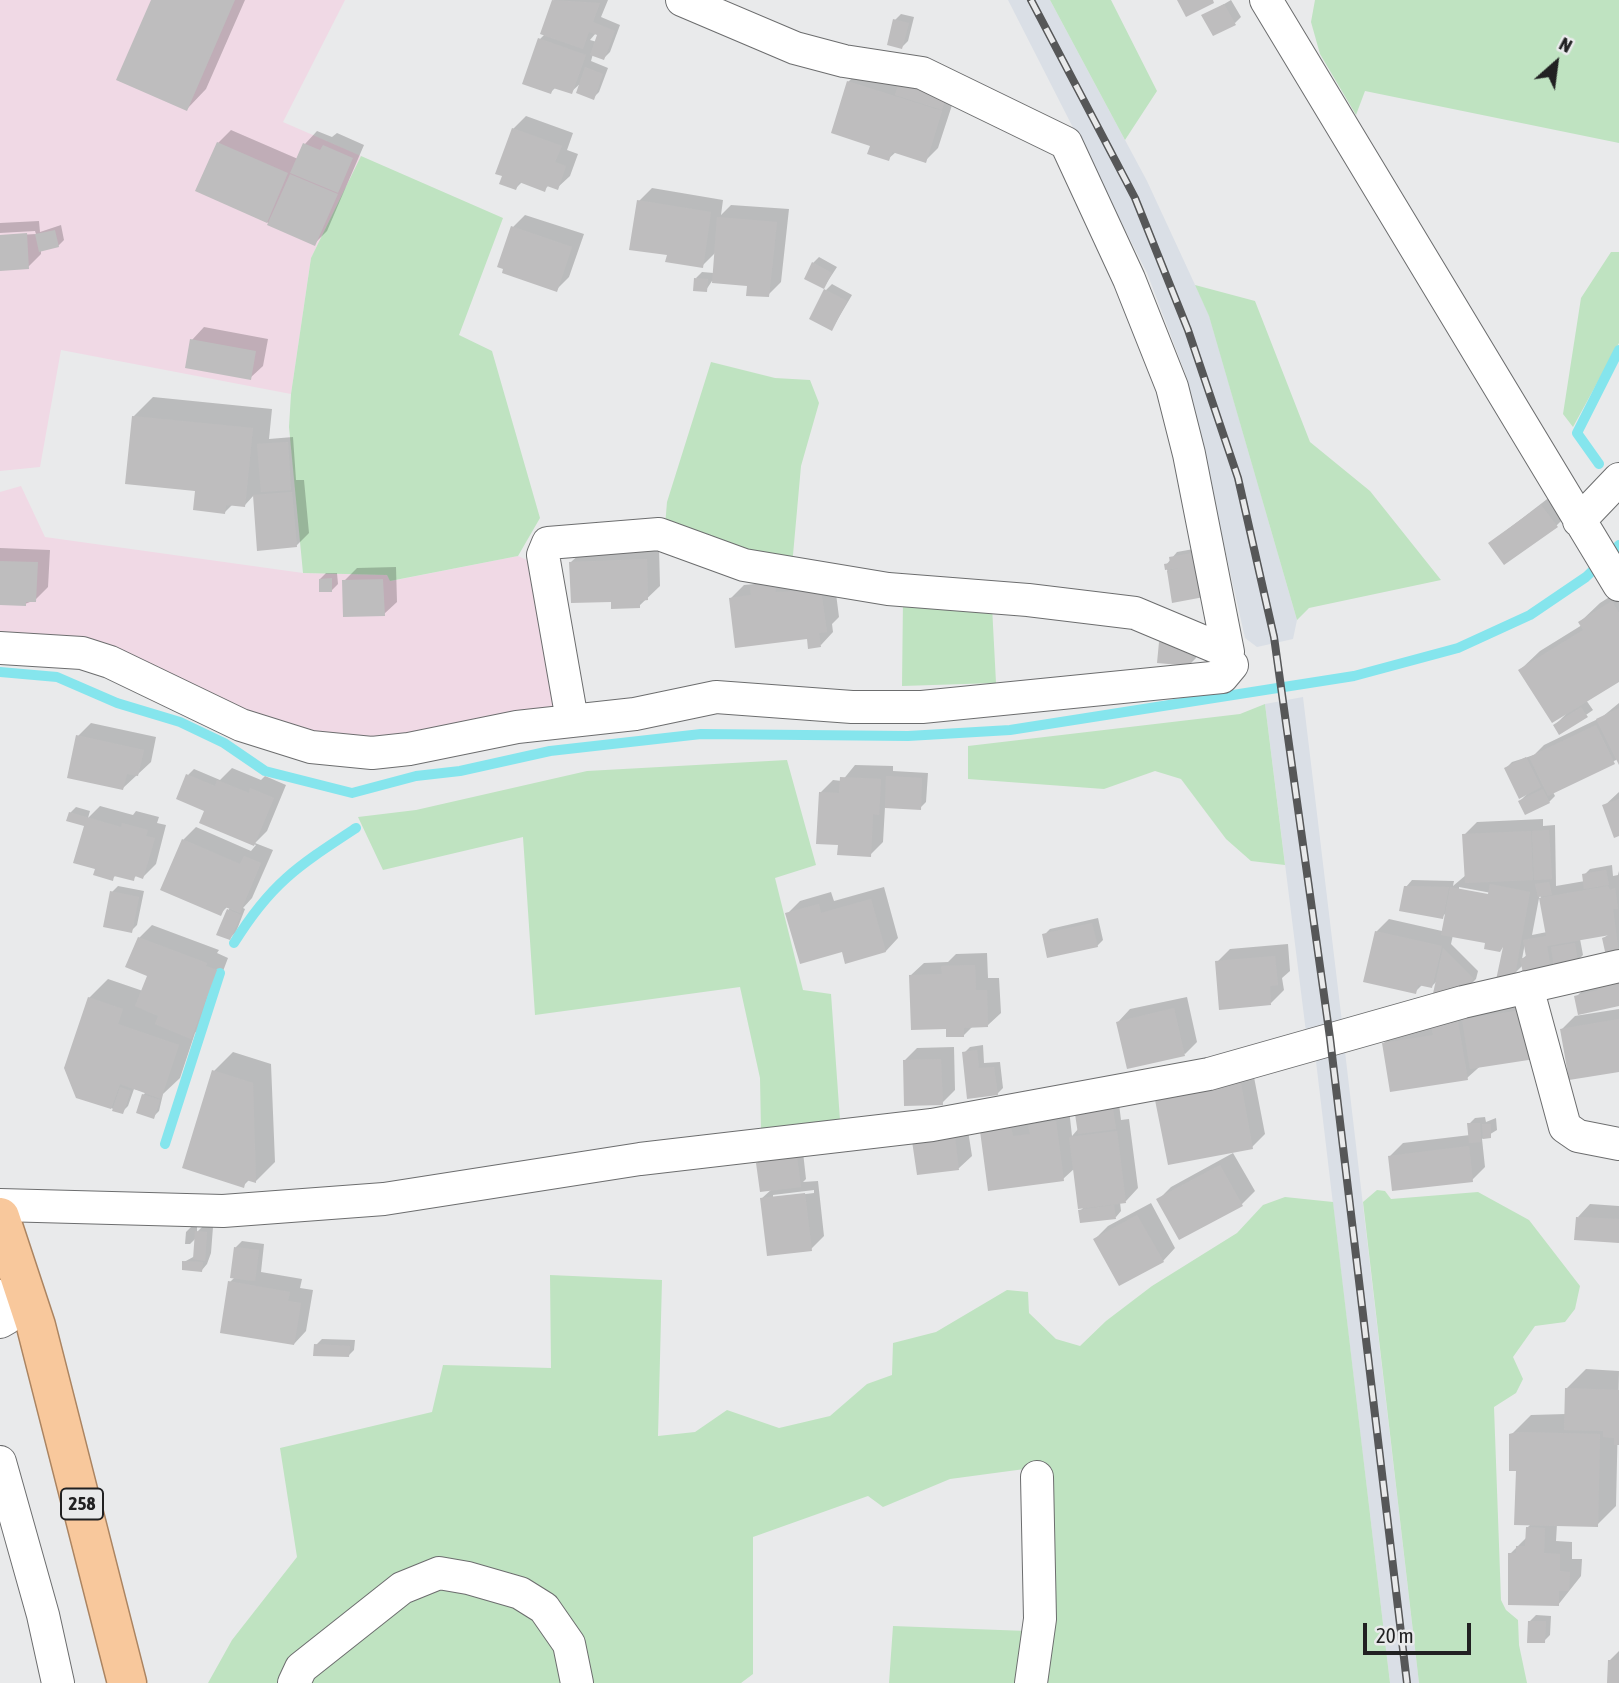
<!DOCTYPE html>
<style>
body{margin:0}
#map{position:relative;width:1619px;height:1683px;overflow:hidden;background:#e9eaeb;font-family:"Asap Condensed",sans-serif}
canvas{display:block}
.north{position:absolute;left:1521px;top:28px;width:70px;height:70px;-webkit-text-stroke:5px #e9eaeb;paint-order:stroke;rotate:28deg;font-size:19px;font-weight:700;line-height:28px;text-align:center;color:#212122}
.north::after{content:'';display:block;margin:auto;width:24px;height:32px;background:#212122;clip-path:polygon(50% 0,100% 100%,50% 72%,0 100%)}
.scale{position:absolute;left:1363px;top:1623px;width:108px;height:32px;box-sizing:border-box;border:4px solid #212122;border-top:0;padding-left:9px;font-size:21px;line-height:24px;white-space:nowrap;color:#212122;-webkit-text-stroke:5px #e9eaeb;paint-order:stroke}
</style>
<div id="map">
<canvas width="1619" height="1683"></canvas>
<div class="north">N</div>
<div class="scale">20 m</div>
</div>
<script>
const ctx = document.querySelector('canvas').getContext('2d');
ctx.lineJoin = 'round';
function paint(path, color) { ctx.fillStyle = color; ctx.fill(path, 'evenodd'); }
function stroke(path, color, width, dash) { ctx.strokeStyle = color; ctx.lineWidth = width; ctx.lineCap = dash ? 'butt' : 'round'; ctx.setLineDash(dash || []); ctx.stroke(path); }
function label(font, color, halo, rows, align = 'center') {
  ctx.font = font + ' "Asap Condensed",sans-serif'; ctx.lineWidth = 6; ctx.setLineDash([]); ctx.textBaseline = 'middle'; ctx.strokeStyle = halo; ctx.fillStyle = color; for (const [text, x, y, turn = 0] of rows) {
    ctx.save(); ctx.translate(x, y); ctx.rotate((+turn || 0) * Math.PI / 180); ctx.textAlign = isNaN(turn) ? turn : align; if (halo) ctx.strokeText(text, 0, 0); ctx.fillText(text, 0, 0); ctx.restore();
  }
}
paint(new Path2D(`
 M1008,0H1050L1147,181L1209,315L1297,620L1293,639L1257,647L1245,638L1185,373L1147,273Z
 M1303,697L1342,1022L1306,1032L1265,704Z
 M1344,1043L1419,1683H1390L1315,1053Z`), '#dadfe6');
paint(new Path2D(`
 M0,0H345L283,122L361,156L311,258L291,394L61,350L40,467L0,471Z
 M21,486L45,537L303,573L387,575L391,581L518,556L529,561L562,711L344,743L0,640V492Z`), '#f0d9e5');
paint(new Path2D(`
 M1050,0H1111L1157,91L1125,140Z
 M1315,0H1619V143L1365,91L1356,115L1320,54L1311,22Z
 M361,156L503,218L459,335L492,351L540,518L518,556L390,581L387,575L303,573L289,427L291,394L311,258Z
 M1611,252H1619V343L1573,427L1563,414L1581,298Z
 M1195,285L1255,301L1310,442L1370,491L1441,580L1309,608L1297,620L1209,316Z
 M711,362L775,378L810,380L819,403L801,466L792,566L665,526L667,502Z
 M903,599L992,606L996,683L902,686Z
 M1265,704L1285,865L1251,861L1226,839L1181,779L1155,771L1104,789L968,779V746L1240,714Z
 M787,760L816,865L775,878L803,990L831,994L840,1120L761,1130L760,1078L740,987L535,1015L523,837L383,870L358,817L416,810L587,771Z
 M1377,1190L1385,1191L1391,1199L1478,1192L1529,1220L1580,1286L1575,1309L1565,1322L1535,1326L1513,1357L1523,1379L1516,1393L1494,1407L1501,1600L1506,1610L1518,1620L1519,1645L1527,1683H1419L1363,1202Z
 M1285,1197L1333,1202L1390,1683H1043L1052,1610L1047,1466L950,1479L883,1507L868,1496L753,1537V1674L741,1683H208L232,1640L297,1557L280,1448L432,1412L443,1365L551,1368L550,1275L662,1280L658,1436L695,1432L727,1410L779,1428L830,1416L867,1384L892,1375L893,1343L936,1332L1007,1290L1028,1292L1029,1313L1056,1339L1080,1346L1106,1321L1152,1286L1237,1233L1263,1205Z
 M893,1626L1027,1631L1021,1683H889Z`), '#bfe3c1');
paint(new Path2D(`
 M153,0H245L206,89L187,109Z
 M554,0H608L601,17L620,25L610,52L604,58L593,54L591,61L608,68L599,92L593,98L582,82L571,92L556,87L551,92L540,39L545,34L542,33ZM596,33L600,34L597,42L590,40Z
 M1231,0L1241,17L1235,23L1204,16Z
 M901,14L914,17L908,41L902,47L895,20Z
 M861,70L954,99L938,148L925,161L896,152L888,159L872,144L848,82Z
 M526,116L573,133L567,150L578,154L570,176L557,188L549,185L544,190L522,182L516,188L513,129Z
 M231,130L298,159L305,144L317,131L332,137L337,133L364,145L327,231L314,244L197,190L218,143Z
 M652,188L723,200L721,215L731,205L789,209L781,282L768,295L749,284L712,281L706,290L696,278L702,272L714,273L716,252L702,266L669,254L639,201Z
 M525,215L584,234L569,277L556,290L513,227Z
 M39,221L40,232L61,225L64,240L58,246L41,249V254L28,267L0,269V236L36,234L35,231L0,233V223Z
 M819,257L837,267L824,287L813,263Z
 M832,284L852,295L832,329L826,290Z
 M204,327L268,339L263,366L250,378L192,340Z
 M153,397L272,409L269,439L293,437L296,480H304L309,533L296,546L254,495L245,505L233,504L225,512L197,490L133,417Z
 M1555,493L1569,513L1556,526L1490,543Z
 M659,547L660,586L639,606L612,600L571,562L584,550Z
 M0,548L50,550L48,587L35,600L25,604L0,603Z
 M1199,548L1174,601L1166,565L1177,552Z
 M396,567L397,602L384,614L344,581L357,568Z
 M326,573H337L338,584L332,590L320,579Z
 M765,574L834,578L839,617L832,624L833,632L821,645L731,598L744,585L755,584Z
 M1619,591V679L1586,700L1593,710L1560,733L1555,725L1566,714L1520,670L1540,651L1582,625L1580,622L1600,603Z
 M1166,637L1198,639L1196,658L1190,664L1160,643Z
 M1619,703V761L1618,759L1553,792L1555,796L1549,802L1520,801L1528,793L1506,768L1512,762L1534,755L1544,745L1602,717Z
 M91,723L156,737L151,762L123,788L78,736Z
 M855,765L893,766V771L928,773L926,802L920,808L885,807L883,842L870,855L840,844L820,793L833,780L842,781Z
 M232,768L261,780L265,776L286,785L267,831L255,843L273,850L252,898L243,908L245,909L236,932L230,938L219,934L232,902L220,914L183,840L196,827L251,851L256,845L202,822L210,802L188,775L194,769L220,780Z
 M1619,792V834L1604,806Z
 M100,806L133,815L136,811L159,817L157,823L166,825L156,864L143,877L137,875L133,879L116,875L112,879L97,868L87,818L70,813L76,807L90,811L88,818Z
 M1543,819V826L1555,825L1556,886L1585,881L1584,875L1590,869L1612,865L1613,876L1618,875L1619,871V952L1604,938L1609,934L1580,939L1583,955L1577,961L1555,962L1550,967L1523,965L1514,974L1505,945L1453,935L1451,944L1478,971L1476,979L1470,985L1437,981L1431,987L1423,984L1415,992L1376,932L1389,919L1442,931L1447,912L1442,917L1406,887L1412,880L1454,881L1453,886L1466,875L1464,835L1477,822ZM1459,887L1497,894V898L1459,890ZM1540,893L1547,932L1532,935ZM1525,943L1528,954L1522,959Z
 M118,886L144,891L137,925L131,931L112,892Z
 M884,887L898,938L886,951L843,950L787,914L800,901L831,892L834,901Z
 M1098,918L1103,940L1097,946L1044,935L1050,929Z
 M152,925L219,950L217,953L228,958L203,1024L195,1033L180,1078L163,1094L159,1111L153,1117L143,1095L146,1092L134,1089L128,1106L122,1112L77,1096L89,998L108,979L143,991L149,975L139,938Z
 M1288,944L1290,971L1282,978L1284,990L1271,1003L1217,962L1230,949Z
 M987,953L988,978H999L1001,1013L988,1025L973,1026L964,1035L947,1027L911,975L924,963L948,962L956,954Z
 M1619,974V1004L1576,997L1582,991Z
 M1187,997L1197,1042L1185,1054L1118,1022L1130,1009Z
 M1529,999L1541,1012L1467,1078L1384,1043L1397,1030Z
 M1619,1009V1070L1562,1029L1575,1016Z
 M983,1045L984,1063L1000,1062L1003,1088L997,1094L964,1053L970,1047Z
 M954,1047L955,1090L942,1103L904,1061L917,1048Z
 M233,1052L271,1064L275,1162L256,1181L249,1180L243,1186L214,1071Z
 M1253,1072L1265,1134L1252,1147L1157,1100L1170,1088Z
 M1119,1104L1121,1120L1129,1119L1138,1188L1126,1201L1120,1202L1121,1211L1116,1217L1080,1211L1085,1206L1075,1168L1063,1179L982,1131L1033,1123L1043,1113L1069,1109L1072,1136L1079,1128L1077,1115Z
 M1485,1117L1486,1122L1496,1118L1497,1130L1482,1139L1485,1167L1472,1180L1390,1156L1403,1143L1470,1135L1469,1124L1475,1118Z
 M967,1124L972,1156L959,1168L918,1173Z
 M803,1152L806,1179L803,1182L818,1181L824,1236L811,1249L761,1199L772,1189L757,1163L763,1157ZM814,1190V1193L773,1198V1195Z
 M1233,1153L1255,1191L1242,1204L1180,1238L1159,1199L1171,1187Z
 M1151,1203L1175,1248L1163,1261L1095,1239L1108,1226Z
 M1590,1204L1619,1206V1242L1578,1217Z
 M192,1226H197V1232L203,1226L213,1227L211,1253L207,1264L202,1270L184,1262L195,1256L196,1238L190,1244H185L186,1232Z
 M242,1241L264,1244L261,1272L302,1279L300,1288L313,1290L306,1331L294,1344L230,1282L235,1277L236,1247Z
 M322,1339L355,1340L354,1350L348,1356L316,1345Z
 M1586,1369L1619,1371L1616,1506L1597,1525L1557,1524L1556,1541L1572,1542V1559H1582L1581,1576L1558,1605L1510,1554L1527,1537V1528L1531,1524L1511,1435L1531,1415L1566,1414V1389Z
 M1536,1615L1551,1616L1550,1635L1544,1641L1530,1621Z
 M1619,1651V1683H1609L1610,1660Z`), '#0003');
stroke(new Path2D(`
 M1599,464L1577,433L1619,350
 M0,672L57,677L117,703L180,722L224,743L265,771L352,793L416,776L460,771L550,751L701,734L908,736L1010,730L1354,676L1458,648L1530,615L1586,577L1619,545
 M234,943C271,883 298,866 356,828
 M165,1144L220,973`), '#85e5ed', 10);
paint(new Path2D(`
 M151,0H235L187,111L116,80Z
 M552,0L600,3L593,22L615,31L604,60L590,55L597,35L589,32L583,49L540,34Z
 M1177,0H1213L1214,3L1186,17Z
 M1224,4L1236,25L1213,36L1201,15Z
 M893,19L909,23L902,49L887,45Z
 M538,38L586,55L572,94L553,88L551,94L522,84Z
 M585,67L603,74L594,100L576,93Z
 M847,81L942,111L926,163L892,152L889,161L867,154L870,146L831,133Z
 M899,81L946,96L942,110L895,95Z
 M512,128L562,146L555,162L566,166L558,190L547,186L545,192L519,182L516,190L499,184L502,176L495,174Z
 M217,142L288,173L267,223L195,191Z
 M303,143L320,150L323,145L353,158L338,193L290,173Z
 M290,174L338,194L315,246L267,225Z
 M637,200L711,212L703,268L665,262L667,255L629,250Z
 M717,217L777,222L769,297L746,296L747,286L712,283Z
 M511,226L572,247L557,292L502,273L503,269L497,267Z
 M55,230L59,247L39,252L35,234Z
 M27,233L29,269L0,271V235Z
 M812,262L832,273L824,289L804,279Z
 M694,278L708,279L707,292L693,291Z
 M824,289L847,301L832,331L809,319Z
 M190,339L256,351L251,380L185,368Z
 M132,416L253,428L245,507L226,505L225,514L193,510L195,491L125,484Z
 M288,442L291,490L261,492L257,444Z
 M292,492L297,547L257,551L253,495Z
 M1541,505L1558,527L1504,565L1488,543Z
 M1193,553L1204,597L1172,603L1167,571L1180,568L1165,570L1164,564L1170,563L1169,557Z
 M647,559L648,600L640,601V608L611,609V602L571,603L569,562Z
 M0,561L38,562L36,602H26V606L0,605Z
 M332,578V592H319V579Z
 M383,579L385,616L343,617L342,580Z
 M775,583L776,592L821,590L827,632L819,633L821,647L808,649L807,639L735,648L729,598L751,595L750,586Z
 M1612,601L1619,613V682L1552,723L1518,670L1583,630L1578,622Z
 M1159,642L1192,645L1191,666L1157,663Z
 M1581,707L1588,717L1559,735L1553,725Z
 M1619,708V765L1596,719Z
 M1596,725L1615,764L1548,796L1529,757Z
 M76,735L144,750L138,776L127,774L123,790L67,778Z
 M1526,757L1541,787L1519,799L1504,768Z
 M186,774L215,786L217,780L249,793L250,788L274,798L254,846L199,823L204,811L176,799Z
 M886,776L922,778L921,810L885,808Z
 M840,777L881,779L879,815L873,814L871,857L837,855L838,845L816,844L819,792L839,793Z
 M1543,789L1550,803L1525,815L1518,801Z
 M1619,799V836L1614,838L1602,805Z
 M69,812L121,827L122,823L148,830L146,836L155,838L143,879L135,876L134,881L114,876L113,881L93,875L95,869L73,863L84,826L66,821Z
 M1549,830L1552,879L1534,880L1532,831Z
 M1531,831L1533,880L1465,883L1462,834Z
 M182,839L240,864L244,856L261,863L240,913L225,907L221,916L160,890Z
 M1606,870L1609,885L1584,889L1582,874Z
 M1549,882L1552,895L1538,897L1535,884Z
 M1490,884L1530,892L1515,975L1496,980L1503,947L1500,952L1484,949L1485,943L1441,935L1450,887L1488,894Z
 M1404,886L1449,887L1443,919L1399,911Z
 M1608,886L1610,890L1615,888L1618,909H1613L1619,954L1606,956L1602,938L1610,935L1547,946L1551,969L1523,973L1520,959L1526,957L1523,940L1546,936L1539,898Z
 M110,891L139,897L132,933L103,927Z
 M871,899L886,952L845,964L842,952L800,964L785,913L819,904L821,913Z
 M227,909L241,915L230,940L216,935Z
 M1092,923L1098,947L1047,958L1042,934Z
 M1375,931L1442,946L1432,988L1418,985L1416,994L1363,982Z
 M138,937L207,963L206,966L217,970L191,1039L155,1024L158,1016L135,1006L147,976L125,967Z
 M1575,943L1578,963L1554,967L1551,947Z
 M1443,948L1473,978L1471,987L1432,998Z
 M1275,956L1278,985L1270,986L1271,1005L1219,1010L1215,961Z
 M975,965L976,990H987L988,1027L964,1028V1037H946V1029L911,1030L909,975L942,974L941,966Z
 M1619,978V1006L1578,1015L1574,996L1598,990L1596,983Z
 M88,997L123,1009L118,1024L179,1045L161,1099L120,1084L111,1109L76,1098L64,1068Z
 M1174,1008L1185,1056L1127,1069L1116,1022Z
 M1516,1011L1519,1026L1529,1024L1535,1059L1470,1069L1462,1019Z
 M1619,1019V1072L1569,1080L1560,1029Z
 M1458,1022L1468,1080L1390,1092L1382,1043L1433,1035L1431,1026Z
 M977,1050L979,1068L994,1067L998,1095L967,1099L962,1052Z
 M941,1059L943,1105L904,1106L903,1060Z
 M212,1070L253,1083L256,1183L246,1180L244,1188L182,1168Z
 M1241,1083L1253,1149L1168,1165L1155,1100Z
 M120,1087L131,1091L123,1114L112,1111Z
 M142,1094L160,1100L154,1119L136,1113Z
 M1113,1109L1116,1129L1078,1134L1075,1114Z
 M1056,1121L1064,1181L988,1191L980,1131L1011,1127L1013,1136L1030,1134L1028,1125Z
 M1467,1123H1480L1481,1142L1469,1143Z
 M1482,1124H1491V1138L1483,1139Z
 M1117,1131L1126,1203L1078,1209L1069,1137Z
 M955,1136L959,1170L917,1175L912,1141Z
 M1469,1146L1473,1182L1392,1191L1388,1156Z
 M797,1157L801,1187L760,1192L756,1163Z
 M1220,1165L1243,1206L1179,1240L1156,1199Z
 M805,1193L812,1251L767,1256L760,1198Z
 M1114,1205L1116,1219L1080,1223L1078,1210Z
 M1137,1215L1164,1262L1119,1286L1093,1239Z
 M1576,1217L1619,1219V1243L1574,1240Z
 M195,1231L207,1232L205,1261L193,1259Z
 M234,1247L259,1250L255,1281L230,1278Z
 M182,1261L203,1262L202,1272L182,1270Z
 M228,1281L290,1292L288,1301L301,1303L294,1345L220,1333Z
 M314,1344L350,1346L349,1357L313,1356Z
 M1565,1388L1619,1390V1445H1614V1438L1603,1437V1431L1564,1430Z
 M1517,1432L1600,1434L1598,1527L1514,1525L1516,1471H1509V1434Z
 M1526,1527L1545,1528L1544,1553L1560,1554V1571L1570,1572L1569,1591H1559V1606L1508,1605V1553H1516V1546H1525Z
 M1528,1621H1546L1545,1643H1527Z
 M1608,1660H1619V1683H1607Z`), '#bebdbe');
const minor = new Path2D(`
 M1266,0L1619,585
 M1579,521L1619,479
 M0,648L82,653L110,662L241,725L311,747L372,753L409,749L517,727L635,714L716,697L852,707H922L1222,677L1232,665
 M572,720L543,555L548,543L659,534L744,565L888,589L1028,600L1135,613L1228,652L1189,454L1172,387L1129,279L1066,143L922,73L844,61L795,48L682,0
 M1527,987L1565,1127L1578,1136L1619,1144
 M0,1205L223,1211L384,1199L640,1159L932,1125L1209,1074L1463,1002L1619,966
 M0,1296L7,1318L0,1322
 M0,1462L43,1615L58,1683
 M294,1683L301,1668L402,1588L439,1573L468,1578L520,1593L544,1608L569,1644L577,1683
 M1031,1683L1040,1619L1037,1477`);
const trunk = new Path2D(`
 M0,1217L36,1326L127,1683`);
stroke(minor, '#6c6d6e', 34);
stroke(trunk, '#ab8461', 41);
stroke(minor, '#fff', 32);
stroke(trunk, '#f8c89c', 38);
const rail = new Path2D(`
 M1031,0L1135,198L1188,330L1238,478L1274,637L1330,1038L1407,1683`);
stroke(rail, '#565758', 8);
stroke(rail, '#e9eaeb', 5, [16]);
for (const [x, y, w] of [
 [82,1504,42]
]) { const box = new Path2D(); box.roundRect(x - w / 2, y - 15.5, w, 31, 5); ctx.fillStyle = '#e9eaeb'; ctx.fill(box); stroke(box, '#212122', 2); }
label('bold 19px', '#212122', null, [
 ["258",82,1504]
]);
</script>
